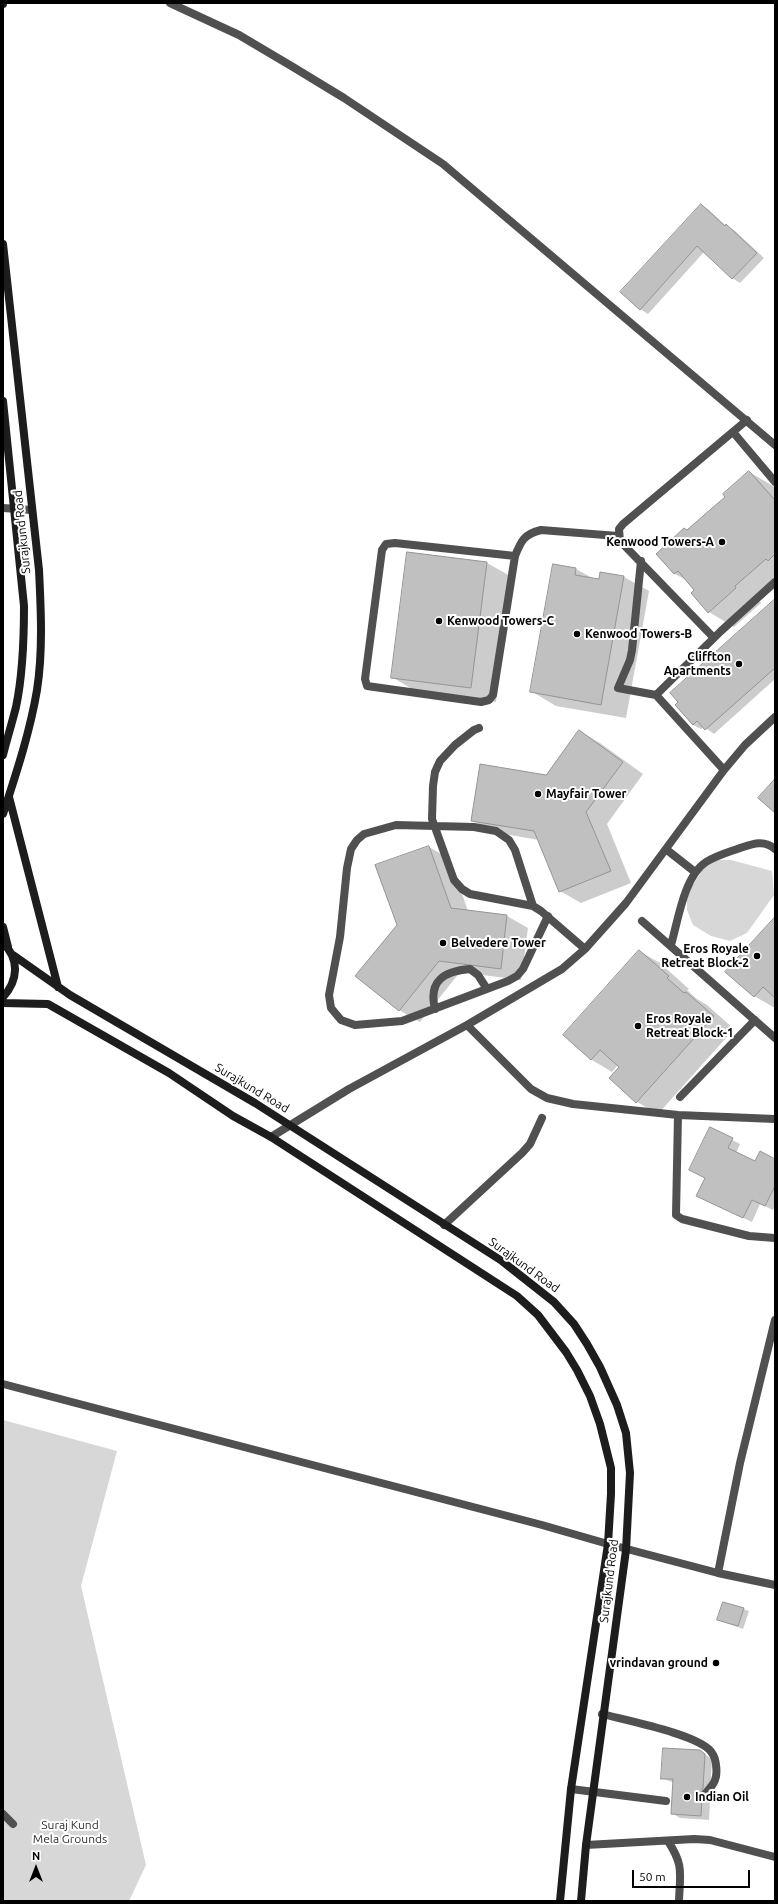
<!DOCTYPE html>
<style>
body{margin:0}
#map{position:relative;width:778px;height:1904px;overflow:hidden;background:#fff;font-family:Ubuntu,sans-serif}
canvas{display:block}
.frame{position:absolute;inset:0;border:4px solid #000;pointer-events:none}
.north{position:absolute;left:16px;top:1848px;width:40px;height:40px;-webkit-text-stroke:3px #fff;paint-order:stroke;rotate:0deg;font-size:11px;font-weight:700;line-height:16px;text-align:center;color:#000}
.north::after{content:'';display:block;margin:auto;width:14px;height:18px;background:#000;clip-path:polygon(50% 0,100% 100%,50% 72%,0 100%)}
.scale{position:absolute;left:632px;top:1870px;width:118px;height:18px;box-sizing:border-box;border:2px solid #000;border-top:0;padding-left:5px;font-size:12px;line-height:14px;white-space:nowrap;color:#000;-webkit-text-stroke:3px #fff;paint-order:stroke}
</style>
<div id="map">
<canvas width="778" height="1904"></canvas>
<div class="frame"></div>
<div class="north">N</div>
<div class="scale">50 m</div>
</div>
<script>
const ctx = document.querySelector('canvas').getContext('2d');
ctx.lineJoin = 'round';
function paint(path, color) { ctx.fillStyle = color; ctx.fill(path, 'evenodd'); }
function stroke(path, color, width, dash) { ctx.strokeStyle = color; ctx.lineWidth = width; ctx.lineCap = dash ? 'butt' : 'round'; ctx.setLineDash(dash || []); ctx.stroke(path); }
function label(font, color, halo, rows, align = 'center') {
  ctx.font = font + ' Ubuntu,sans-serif'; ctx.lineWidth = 4; ctx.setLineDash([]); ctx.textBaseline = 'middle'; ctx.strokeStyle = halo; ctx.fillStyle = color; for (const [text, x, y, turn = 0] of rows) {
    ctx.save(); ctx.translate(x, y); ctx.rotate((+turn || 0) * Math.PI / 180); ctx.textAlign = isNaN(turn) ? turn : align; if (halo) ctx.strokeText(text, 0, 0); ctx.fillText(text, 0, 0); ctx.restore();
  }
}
paint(new Path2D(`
 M716,860H731L772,871L774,895L747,933L730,941L711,936L693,925L687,910V894L705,866Z
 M3,1420L117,1451L81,1586L146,1865L129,1901H3Z`), '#d7d7d7');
paint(new Path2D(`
 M701,205L709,210L726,226L734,230L764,258L740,283L732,278L704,252L648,314L640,309Z
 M749,472L775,487V588L759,601L761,603L734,627L709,612L692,593L696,590L688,581L675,574L657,554L687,531L726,497Z
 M487,563L512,577L496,702L417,692L392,677Z
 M576,569L594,579L624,577L649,591L626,718L556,706L531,691Z
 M775,600V679L714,734L704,727L701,729L693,725L676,705Z
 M579,731L600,743L643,774L607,824L631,883L581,903L560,891L539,840L493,832L472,820L546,776Z
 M429,847L450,859L468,911L507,916L528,928L521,980L460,972L420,1022L399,1010L398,925Z
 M775,918V1008L754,996Z
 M639,951L660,963L689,989L687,990L697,999L707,1005L734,1029L658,1114L637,1102L610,1078L620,1067L618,1065L612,1072L592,1060L564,1035Z
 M710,1128L740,1144L736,1153L756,1162L775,1160V1206L773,1210L760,1204L752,1222L705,1200L706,1178L690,1170Z
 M743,1609L749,1611L743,1629L718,1620Z
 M700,1751L712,1759L710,1793L708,1798L710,1802L709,1820L680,1818L672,1813L674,1783L662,1778Z`), '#0003');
const building = new Path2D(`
 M701,204L725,226L726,224L757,253L732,279L697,246L640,310L620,292Z
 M749,471L775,500V554L768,561L766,559L735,586L736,588L708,613L691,593L694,590L678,571L674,574L656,554L684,528L687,530L711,509L725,497L723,494Z
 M407,552L487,562L471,688L391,678Z
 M553,564L576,568L575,575L599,579L600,572L624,576L601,705L530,692Z
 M775,599V668L705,730L697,721L693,725L675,705L678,702L670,693Z
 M579,730L623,762L586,812L611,871L559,892L534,831L471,821L480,764L546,775Z
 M775,779V813L758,798Z
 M429,846L451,908L507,915L501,969L439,961L399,1011L355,976L397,925L375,865Z
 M775,917V998L763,987L754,997L725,972Z
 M639,950L669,976L667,978L684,993L686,992L714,1016L636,1103L609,1078L619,1067L600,1050L591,1060L563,1035Z
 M710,1127L733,1138L728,1148L755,1161L760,1151L775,1159V1186L765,1206L752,1200L743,1218L696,1196L705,1178L689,1170Z
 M723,1602L744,1608L738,1626L717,1620Z
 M663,1748L700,1750L705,1754L703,1788L701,1793L702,1797L701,1816L671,1814L673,1779H661Z`);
paint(building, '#c0c0c0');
stroke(building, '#949494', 1);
stroke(new Path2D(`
 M3,508L32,510
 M3,1384L542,1525L608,1544
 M602,1714C624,1720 702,1735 712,1753C716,1758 718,1773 715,1780C714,1784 709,1789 706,1793
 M571,1789L666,1801
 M3,1814L13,1824`), '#505050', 8);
stroke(new Path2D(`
 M170,3L239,35L293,67L344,98L443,164L775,445
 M733,432L775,482
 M515,556L395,543L386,544L382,550L365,679L367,686L481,702L489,700L493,695L515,556C521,541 524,534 541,530L618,536
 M641,561L632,650L630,660L618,688L656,695L724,770
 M714,638L620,541L619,529L623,524L747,420
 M656,695L721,631L775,582
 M479,728L474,730L455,745L440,761L435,772L433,786L432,819L454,880L462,889L470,894L533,906L541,911L585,949
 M667,850L695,872
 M533,906L515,850L509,840L496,831L474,827L396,825L364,834L357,840L351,849L347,868L340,937L329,995L331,1008L341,1020L355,1025L402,1021L508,981L517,976L523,969L548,916
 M642,921L775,1038
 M671,945C678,921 684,876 706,862C717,855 729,852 740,848C752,844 764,839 775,849
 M435,1009C428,981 444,971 470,969L478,975L487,989
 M467,1025L531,1089L547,1098L573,1104L678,1115L775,1119
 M680,1097L755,1020
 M678,1115L676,1215L682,1219L749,1236L775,1238
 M271,1137L349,1089L467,1025L562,969L585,949L626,903L724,770L745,745L775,717
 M444,1225L522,1153L530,1144L542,1118
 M608,1544L718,1573L775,1585
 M718,1573L740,1463L775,1320
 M668,1841C684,1866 680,1872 679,1901
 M586,1845L694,1839L710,1840L775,1857`), '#505050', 8);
stroke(new Path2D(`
 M3,4V3
 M3,244L39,570C41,610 43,651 37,690C30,732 16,774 3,814
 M3,401L24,606C24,640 23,674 16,707C12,723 7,739 3,755
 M9,797L58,987
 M3,927L8,947
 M3,943C20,959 18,981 3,997
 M13,955L70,995L255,1103L502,1261L554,1302L574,1324L587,1344L600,1367L617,1405L626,1433L630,1473L626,1550L586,1845L581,1901
 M3,1003L48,1004L169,1073L233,1116L271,1137L517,1296L538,1315L566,1352L577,1370L590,1396L600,1424L611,1468V1494L608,1544L571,1789L560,1901`), '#1d1d1d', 8);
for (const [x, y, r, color] of [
 [722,542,4,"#000"],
 [439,621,4,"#000"],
 [577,634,4,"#000"],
 [739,664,4,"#000"],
 [538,794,4,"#000"],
 [443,943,4,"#000"],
 [757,956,4,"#000"],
 [638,1026,4,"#000"],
 [716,1663,4,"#000"],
 [687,1797,4,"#000"]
]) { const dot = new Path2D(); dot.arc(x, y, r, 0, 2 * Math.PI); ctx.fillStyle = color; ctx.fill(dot); stroke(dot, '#fff', 1.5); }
label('12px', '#000', '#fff', [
 ["Surajkund Road",22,532,-96],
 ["Surajkund Road",252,1088,31],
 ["Surajkund Road",524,1265,36],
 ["Surajkund Road",609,1581,-83]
]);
label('bold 12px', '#000', '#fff', [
 ["Kenwood Towers-A",714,542,"right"],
 ["Kenwood Towers-C",447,621],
 ["Kenwood Towers-B",585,634],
 ["Cliffton",731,657,"right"],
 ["Apartments",731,671,"right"],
 ["Mayfair Tower",546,794],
 ["Belvedere Tower",451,943],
 ["Eros Royale",749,949,"right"],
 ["Retreat Block-2",749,963,"right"],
 ["Eros Royale",646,1019],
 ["Retreat Block-1",646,1033],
 ["vrindavan ground",708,1663,"right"],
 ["Indian Oil",695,1797]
], 'left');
label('12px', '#2e2e2e', '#fff', [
 ["Suraj Kund",70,1825],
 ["Mela Grounds",70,1839]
]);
</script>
